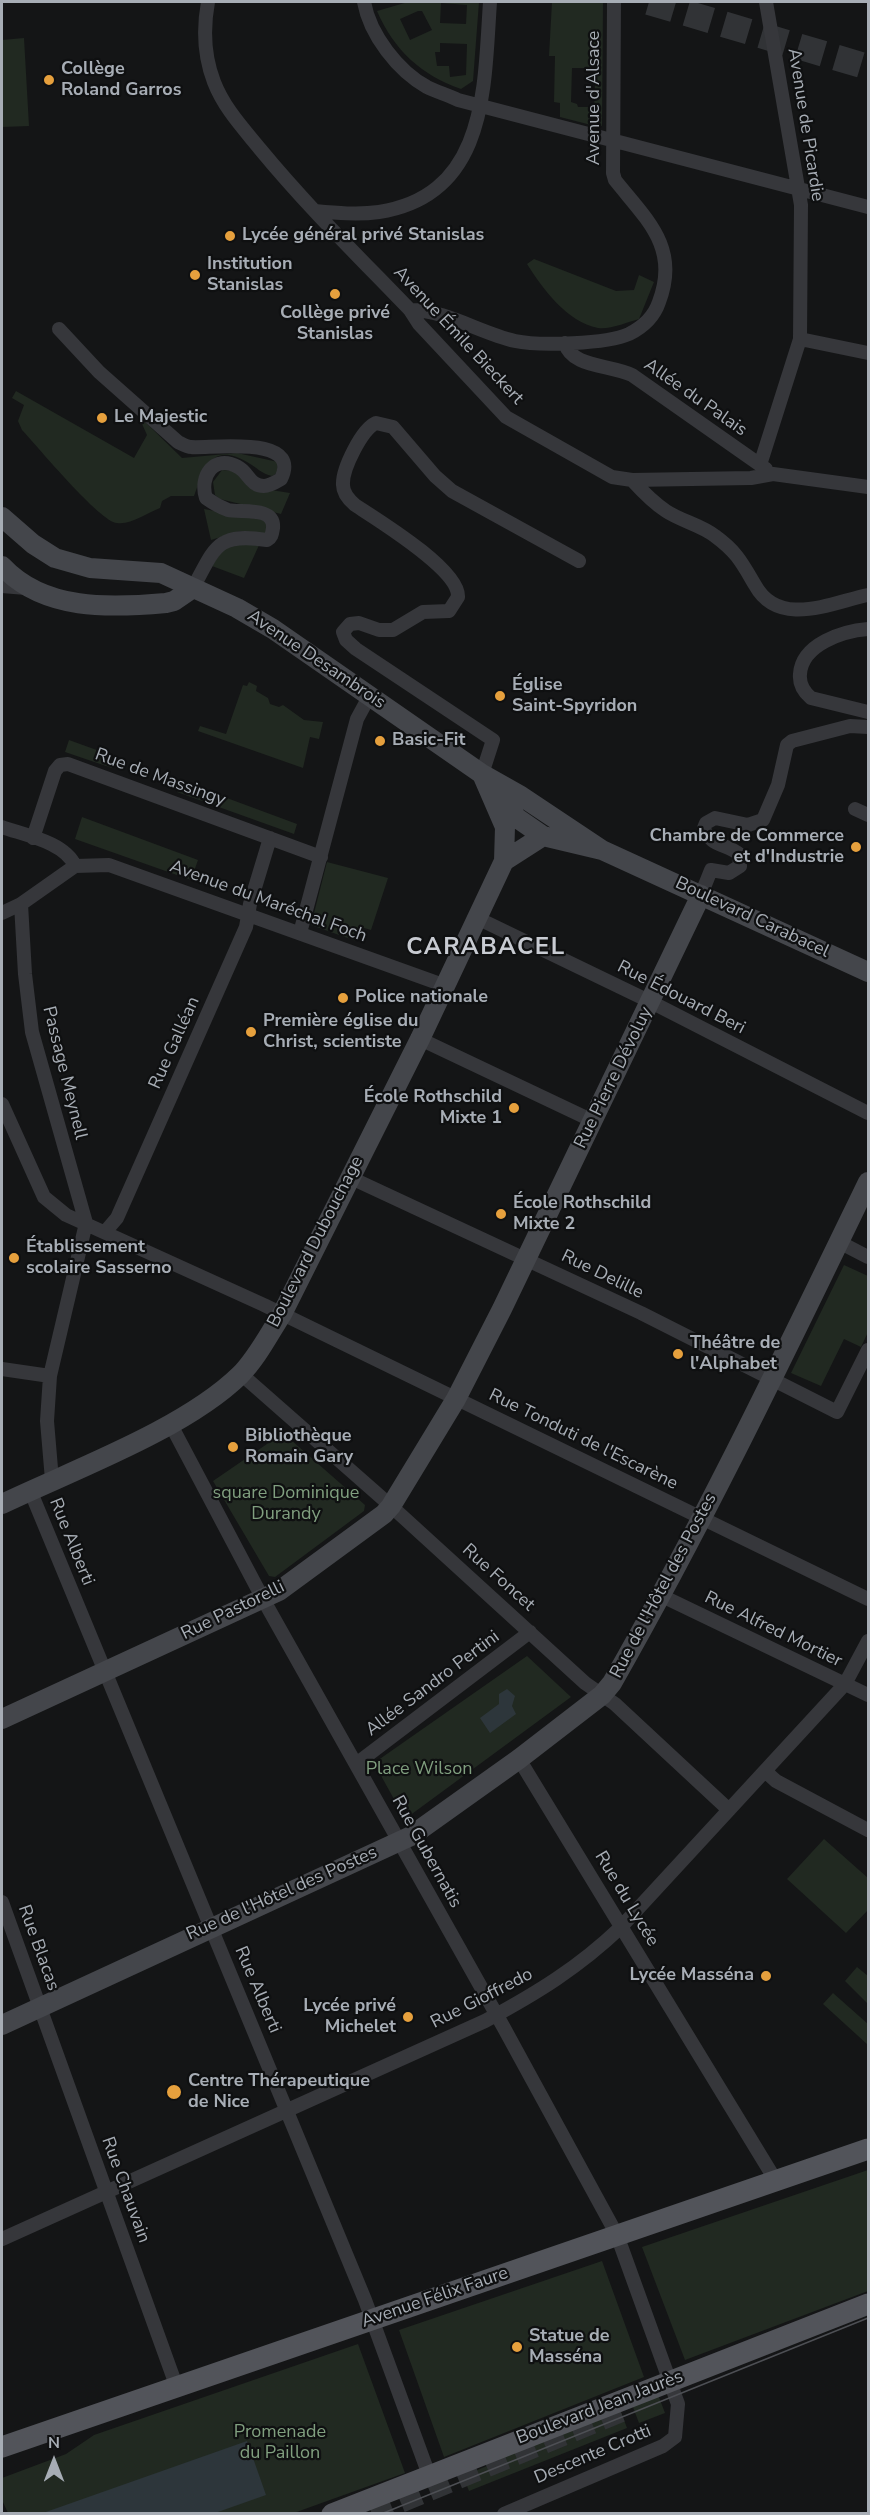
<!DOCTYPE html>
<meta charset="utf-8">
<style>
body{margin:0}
#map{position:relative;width:870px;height:2515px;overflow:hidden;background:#141516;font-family:"Nunito Sans",sans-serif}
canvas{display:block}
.frame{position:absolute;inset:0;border:3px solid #a7adb5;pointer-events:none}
.north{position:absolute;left:24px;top:2431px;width:60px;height:60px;-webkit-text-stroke:4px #0f1011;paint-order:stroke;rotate:0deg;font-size:16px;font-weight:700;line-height:24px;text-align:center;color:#a7adb5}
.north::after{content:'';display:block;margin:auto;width:21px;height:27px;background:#a7adb5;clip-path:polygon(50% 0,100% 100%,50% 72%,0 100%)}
</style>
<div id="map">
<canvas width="870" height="2515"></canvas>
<div class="frame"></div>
<div class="north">N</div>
</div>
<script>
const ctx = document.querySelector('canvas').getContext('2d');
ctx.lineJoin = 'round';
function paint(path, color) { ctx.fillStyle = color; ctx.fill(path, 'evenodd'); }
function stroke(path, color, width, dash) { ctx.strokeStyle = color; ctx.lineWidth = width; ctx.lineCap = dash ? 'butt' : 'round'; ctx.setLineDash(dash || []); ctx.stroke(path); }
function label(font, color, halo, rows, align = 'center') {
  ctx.font = font + ' "Nunito Sans",sans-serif'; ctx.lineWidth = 4.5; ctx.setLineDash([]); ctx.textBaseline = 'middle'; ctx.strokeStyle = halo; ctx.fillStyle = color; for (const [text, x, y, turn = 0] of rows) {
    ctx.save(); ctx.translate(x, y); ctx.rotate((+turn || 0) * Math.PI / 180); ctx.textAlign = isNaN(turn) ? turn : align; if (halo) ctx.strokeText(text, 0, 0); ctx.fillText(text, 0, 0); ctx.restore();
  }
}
paint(new Path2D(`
 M408,2H479L473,81L461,89C421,75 394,50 377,11ZM441,3L467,5L466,24L440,23ZM418,11H422L432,30L410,40L400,19ZM440,43L467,44L466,75L450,77L449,66H437L435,52H440Z
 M552,2H603L602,126L599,127L560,117V103L554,102L555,56H549ZM572,68H596L594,107H578L577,104L571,102Z
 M24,38L29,126L2,127V40Z
 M534,259L616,291L634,290L639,275L654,282L639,319C628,322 609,330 598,328C567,322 543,289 527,264Z
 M16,391L134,458L147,435L138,415L182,458L237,453L278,462L277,473L272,476C262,474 256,467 247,462C211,441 204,470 194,496H171L162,501L160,508C147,513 131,525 117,523C100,522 38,447 22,430L18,421L24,405L12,398Z
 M222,470L236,471L252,487L290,493L281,514L220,499L215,495L213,482Z
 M204,509L270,521L266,536L240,531L211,540Z
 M260,543L244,578L212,566L225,546Z
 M249,682L257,686L256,691L268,698L270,704L279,707L283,705L304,720L323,722L319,739L310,737L303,768L198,731L200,726L226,734L243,685L247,686Z
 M69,740L116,757L112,768L65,752Z
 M181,781L297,824L294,834L177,792Z
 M82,817L198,860L191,880L75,839Z
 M327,862L388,878L371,930L361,927L356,941L311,925Z
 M844,1265L868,1276V1332L861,1347L844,1339L821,1386L791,1373Z
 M283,1433L365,1505L364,1511L275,1577L269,1576L213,1481Z
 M527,1656L571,1697L405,1819L374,1763Z
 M824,1839L868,1878V1910L846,1933L787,1879Z
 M857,1967L868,1976V2004L845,1981Z
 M833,1993L868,2024V2045L823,2004Z
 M868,2170V2291L685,2360L642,2247Z
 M602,2261L644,2377L444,2457L399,2330Z
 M358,2344L405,2473L291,2514L8,2513L2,2500V2478L66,2454L94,2435Z
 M657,2392L665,2413L639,2423L631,2402Z
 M619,2407L627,2428L469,2491L463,2476L499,2461L497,2456Z`), '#212921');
paint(new Path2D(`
 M507,1689L515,1696L512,1706L516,1714L490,1733L480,1718L499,1704V1694Z
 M247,2441L266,2495L215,2513H43Z`), '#2d363b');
stroke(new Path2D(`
 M372,2514L625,2410`), '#313336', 21, [21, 10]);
stroke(new Path2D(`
 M649,2L868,67`), '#313336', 26, [26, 13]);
stroke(new Path2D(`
 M208,2C203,29 204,56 214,82C224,108 243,128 260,149C307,206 359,257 410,310L419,324L506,417L612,477L632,480L751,478L773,474L868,487
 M364,2C370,35 398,71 427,87C437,92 448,95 458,100L868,207
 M315,211C336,213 358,215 379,212C488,195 484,87 490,2
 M410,310C446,310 480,333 515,341C539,346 607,344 629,334C643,327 654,317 659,302C680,247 646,219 615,180L613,173L614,2
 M59,329L99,372L178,442C182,444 187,447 191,447C209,449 303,434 281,479C276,482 270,486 264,486C250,486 248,472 238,467C214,454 199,476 206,498C213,503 220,507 228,510C241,513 275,506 273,528C272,534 272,537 267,540C216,532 215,548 193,588
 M800,339L868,353
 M565,343C572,368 609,364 632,375L766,469
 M760,465L800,339L801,205L766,2
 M632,480C642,491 654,503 666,511C681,521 701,525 715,536C737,552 742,563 755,585C779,629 833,602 868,595
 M2,586L26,588
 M868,629C843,631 802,644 800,674C799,684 804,692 811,698L868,712
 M482,774L493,740L356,649L346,640L343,632L350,624L359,623L379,630H393L423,612L449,611L458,597C460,570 378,520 355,505C348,499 343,493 343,485C342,469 362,429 376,423L393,427L435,476L452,491L579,561
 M855,809L868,815
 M2,827C24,835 65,842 75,866
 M33,838L55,771L60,765L68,764L321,857
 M701,895L711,870L729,873L740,866L739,854C728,844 709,846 704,828L706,823L715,818L748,825L763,820L778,785L787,745L792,741L850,726L868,727
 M21,904L25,974L32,1032L86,1223L50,1376L47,1421L52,1480
 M2,913L21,904L75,866L109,865L446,986
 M477,918L651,1002L868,1113
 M300,933L357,719L370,695
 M420,1039L593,1121
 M2,1104L44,1197L66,1215L264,1305L868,1599
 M349,1177L641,1313L837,1412L868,1350
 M105,1232L117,1218L246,927L250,904L270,838
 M839,1242L868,1257
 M2,1369L50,1376
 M241,1374L391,1506L585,1683L615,1704L729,1810
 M170,1423L263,1599L504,2028L617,2235L678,2404L675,2437L663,2446L504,2514
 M30,1490L365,2300L429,2475
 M662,1596L868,1695
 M519,1759L776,2181
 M356,1764L530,1632
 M765,1771L776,1781L868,1830
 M2,1902L176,2385
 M2,2239L485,2021C537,1993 578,1968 621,1927L845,1684L868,1641`), '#36373b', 14);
stroke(new Path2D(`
 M2,517L33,544L55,558L90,568L161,573L237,608L273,629L482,774L521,796L602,850
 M2,566C44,611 110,608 166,603L174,601L193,588
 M501,798L517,818L543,836L602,850L868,972
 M504,861L543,836
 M2,1504C73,1470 185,1429 240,1375C257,1358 269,1334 282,1314L420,1039L504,861L505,827L482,774
 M2,1719L279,1591L384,1514L391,1506L456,1399L502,1309L701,895
 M2,2025L411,1836L519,1759L602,1695L612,1683C705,1520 786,1351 868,1182`), '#44464b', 20);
stroke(new Path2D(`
 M2,2447L868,2149
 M332,2514L868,2304`), '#52545a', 21);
stroke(new Path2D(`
 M381,2514L868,2318`), '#4d4f54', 1.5);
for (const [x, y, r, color] of [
 [49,80,6,"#e6a03d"],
 [230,236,6,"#e6a03d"],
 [195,275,6,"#e6a03d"],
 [335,294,6,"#e6a03d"],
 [102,418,6,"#e6a03d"],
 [500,696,6,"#e6a03d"],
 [380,741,6,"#e6a03d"],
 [856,847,6,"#e6a03d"],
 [343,998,6,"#e6a03d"],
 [251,1032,6,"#e6a03d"],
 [514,1108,6,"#e6a03d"],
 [501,1214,6,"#e6a03d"],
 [14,1258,6,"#e6a03d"],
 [678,1354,6,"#e6a03d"],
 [233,1447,6,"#e6a03d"],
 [766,1976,6,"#e6a03d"],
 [408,2017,6,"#e6a03d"],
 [174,2092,8,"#e6a03d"],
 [517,2347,6,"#e6a03d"]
]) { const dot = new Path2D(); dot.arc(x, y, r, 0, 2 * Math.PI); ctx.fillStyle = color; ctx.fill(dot); stroke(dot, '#0f1011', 2); }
label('bold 18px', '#a7adb5', '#0f1011', [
 ["Collège",61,70],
 ["Roland Garros",61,91],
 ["Lycée général privé Stanislas",242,236],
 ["Institution",207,265],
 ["Stanislas",207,286],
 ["Collège privé",335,314,"center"],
 ["Stanislas",335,335,"center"],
 ["Le Majestic",114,418],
 ["Église",512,686],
 ["Saint-Spyridon",512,707],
 ["Basic-Fit",392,741],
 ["Chambre de Commerce",844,837,"right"],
 ["et d'Industrie",844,858,"right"],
 ["Police nationale",355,998],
 ["Première église du",263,1022],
 ["Christ, scientiste",263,1043],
 ["École Rothschild",502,1098,"right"],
 ["Mixte 1",502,1119,"right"],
 ["École Rothschild",513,1204],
 ["Mixte 2",513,1225],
 ["Établissement",26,1248],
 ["scolaire Sasserno",26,1269],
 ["Théâtre de",690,1344],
 ["l'Alphabet",690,1365],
 ["Bibliothèque",245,1437],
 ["Romain Gary",245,1458],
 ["Lycée Masséna",754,1976,"right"],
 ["Lycée privé",396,2007,"right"],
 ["Michelet",396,2028,"right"],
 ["Centre Thérapeutique",188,2082],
 ["de Nice",188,2103],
 ["Statue de",529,2337],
 ["Masséna",529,2358]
], 'left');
label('18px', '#a7adb5', '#0f1011', [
 ["Avenue d'Alsace",595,98,-90],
 ["Avenue de Picardie",805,125,81],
 ["Avenue Émile Bieckert",458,336,47],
 ["Allée du Palais",695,398,35],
 ["Avenue Desambrois",316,660,34],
 ["Rue de Massingy",160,778,20],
 ["Avenue du Maréchal Foch",268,902,20],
 ["Boulevard Carabacel",752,918,25],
 ["Rue Édouard Beri",681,998,27],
 ["Rue Galléan",175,1043,-66],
 ["Passage Meynell",64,1073,76],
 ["Rue Pierre Dévoluy",614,1078,-64],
 ["Boulevard Dubouchage",316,1242,-63],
 ["Rue Delille",602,1275,26],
 ["Rue Tonduti de l'Escarène",583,1440,26],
 ["Rue Alberti",71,1542,68],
 ["Rue Foncet",498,1578,42],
 ["Rue de l'Hôtel des Postes",664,1586,-62],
 ["Rue Pastorelli",233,1611,-26],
 ["Rue Alfred Mortier",773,1630,26],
 ["Allée Sandro Pertini",433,1684,-37],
 ["Rue Gubernatis",426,1852,61],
 ["Rue de l'Hôtel des Postes",282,1894,-24],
 ["Rue du Lycée",626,1899,59],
 ["Rue Blacas",38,1948,70],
 ["Rue Alberti",257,1990,67],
 ["Rue Gioffredo",482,1999,-27],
 ["Rue Chauvain",125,2190,70],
 ["Avenue Félix Faure",435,2298,-19],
 ["Boulevard Jean Jaurès",600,2408,-21],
 ["Descente Crotti",593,2455,-23]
]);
label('18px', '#809f7f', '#0f1011', [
 ["square Dominique",286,1494],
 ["Durandy",286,1515],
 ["Place Wilson",419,1770],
 ["Promenade",280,2433],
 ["du Paillon",280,2454]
]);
ctx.letterSpacing = '1.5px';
label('bold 24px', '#c8cbd2', '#0f1011', [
 ["CARABACEL",486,948]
]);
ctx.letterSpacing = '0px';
</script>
